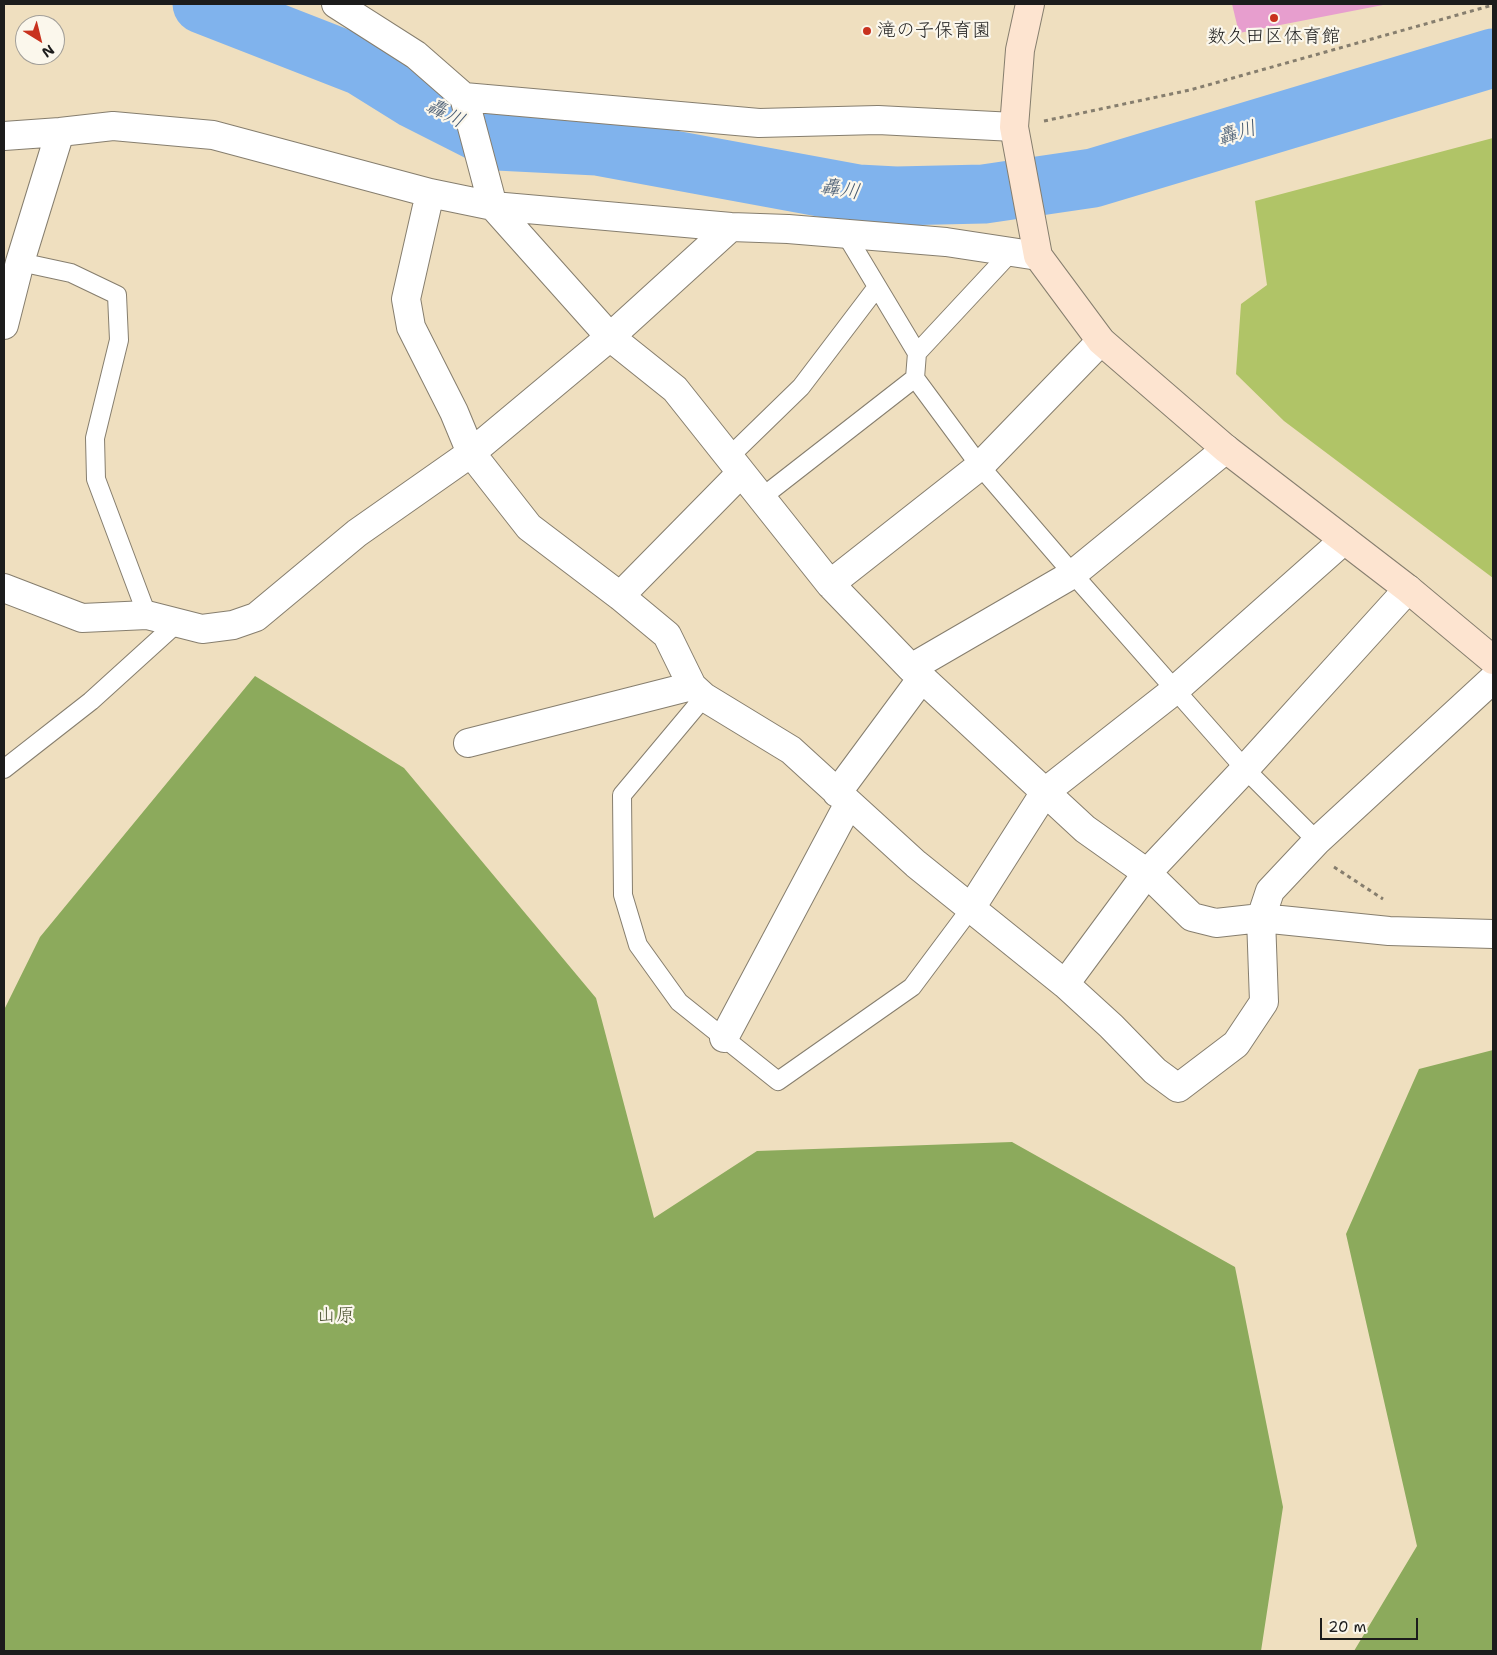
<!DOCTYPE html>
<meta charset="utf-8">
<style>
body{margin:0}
#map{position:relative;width:1497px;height:1655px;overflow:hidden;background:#efdfbf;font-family:"Shantell Sans",sans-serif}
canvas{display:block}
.frame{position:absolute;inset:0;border:5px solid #1c1c1c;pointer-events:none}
.north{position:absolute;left:15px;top:15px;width:50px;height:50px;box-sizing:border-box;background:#fbf7ec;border:1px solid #a29f99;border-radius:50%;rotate:144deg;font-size:14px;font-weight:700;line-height:20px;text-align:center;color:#1c1c1c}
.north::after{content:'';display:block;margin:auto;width:18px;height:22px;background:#c8321e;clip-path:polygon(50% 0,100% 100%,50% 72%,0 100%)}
.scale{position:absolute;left:1320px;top:1618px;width:98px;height:22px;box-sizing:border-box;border:2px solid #1c1c1c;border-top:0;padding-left:6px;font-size:15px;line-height:18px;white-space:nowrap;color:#1c1c1c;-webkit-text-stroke:4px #fbf7ec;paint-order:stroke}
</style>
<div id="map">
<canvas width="1497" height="1655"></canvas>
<div class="frame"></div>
<div class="north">N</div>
<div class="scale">20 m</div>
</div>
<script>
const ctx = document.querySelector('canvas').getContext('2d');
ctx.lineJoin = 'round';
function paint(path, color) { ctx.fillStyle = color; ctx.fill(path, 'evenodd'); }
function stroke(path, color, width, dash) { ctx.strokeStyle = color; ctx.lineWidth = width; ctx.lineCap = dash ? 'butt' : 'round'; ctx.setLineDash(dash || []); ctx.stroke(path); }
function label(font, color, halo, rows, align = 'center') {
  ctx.font = font + ' "Shantell Sans","Klee One",sans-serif'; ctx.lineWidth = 4.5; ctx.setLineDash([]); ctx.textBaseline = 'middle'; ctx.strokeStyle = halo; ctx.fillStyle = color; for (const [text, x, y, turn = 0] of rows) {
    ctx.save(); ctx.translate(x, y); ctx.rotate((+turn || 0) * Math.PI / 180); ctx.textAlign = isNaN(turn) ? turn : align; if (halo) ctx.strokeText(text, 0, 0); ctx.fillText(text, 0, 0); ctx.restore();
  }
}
paint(new Path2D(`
 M1493,138V578L1284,421L1236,374L1241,304L1267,285L1255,201Z`), '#b0c467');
paint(new Path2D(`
 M255,676L404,768L596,998L654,1218L757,1151L1012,1142L1235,1267L1283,1507L1261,1651H4V1010L40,937Z
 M1493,1050V1651H1354L1417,1546L1346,1234L1419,1069Z`), '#8caa5c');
stroke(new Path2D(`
 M202,4L361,66L414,99L497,141L597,146L858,194L896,196L984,194L1093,178L1493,58`), '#80b3ed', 59);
paint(new Path2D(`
 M1232,4H1383V5L1239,33Z`), '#e79ece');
const lane = new Path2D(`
 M845,233L917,353L915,378L980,466L1073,574L1245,769L1317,841
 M20,262L71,273L117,295L119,340L95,438L96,479L147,615
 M917,353L1012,251
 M729,457L801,387L877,287
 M761,498L915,378
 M704,697L622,795L623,895L638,945L679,1002L778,1081L912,987L971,908
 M4,769L91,701L177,623`);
const street = new Path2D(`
 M336,4L416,55L464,97L493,206L610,337L675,389L830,584L911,668L1085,829L1147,873L1192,917L1216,923L1261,918L1389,931L1493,934
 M464,97L759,123L878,120L1014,127
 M4,136L60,132L113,126L213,135L430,193L493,206L731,227L788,229L946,242L1038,256
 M430,193L406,299L411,327L454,412L471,453L529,527L620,596L667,635L692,686L704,697L791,750L916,864L1065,984L1111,1026L1155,1071L1178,1088L1236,1044L1264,1002L1261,918L1270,891L1317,841L1493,679
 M4,325L20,262L60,132
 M830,584L980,466L1101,341
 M4,588L82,618L147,615L202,629L233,625L256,617L357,533L471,453L610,337L731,227
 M620,596L741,473
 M911,668L1073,574L1226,449
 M468,743L692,686
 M837,793L922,678
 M971,908L1045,792L1175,690L1344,540
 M1065,984L1147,873L1245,769L1408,589
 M724,1038L849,803`);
const secondary = new Path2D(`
 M1030,4L1020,50L1014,127L1038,256L1101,341L1226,449L1408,589L1493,660`);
stroke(lane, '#867e6e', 20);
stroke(street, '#867e6e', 30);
stroke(secondary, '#867e6e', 30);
stroke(new Path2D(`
 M1044,121L1190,90L1493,5
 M1334,867L1383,899`), '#867e6e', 3, [4, 4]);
stroke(lane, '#fff', 18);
stroke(street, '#fff', 28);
stroke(secondary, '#fde4d0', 28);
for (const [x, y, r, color] of [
 [1274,18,5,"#c8321e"],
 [867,31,5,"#c8321e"]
]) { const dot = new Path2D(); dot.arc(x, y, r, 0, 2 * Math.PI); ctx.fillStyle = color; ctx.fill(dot); stroke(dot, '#fbf7ec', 2); }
label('19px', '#1c1c1c', '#fbf7ec', [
 ["滝の子保育園",877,31],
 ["数久田区体育館",1274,37,"center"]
], 'left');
label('19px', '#505736', '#fbf7ec', [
 ["山原",336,1316]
]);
label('italic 20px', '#445870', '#fbf7ec', [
 ["轟川",445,114,27],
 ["轟川",1237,134,-17],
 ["轟川",840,190,9]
]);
</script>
